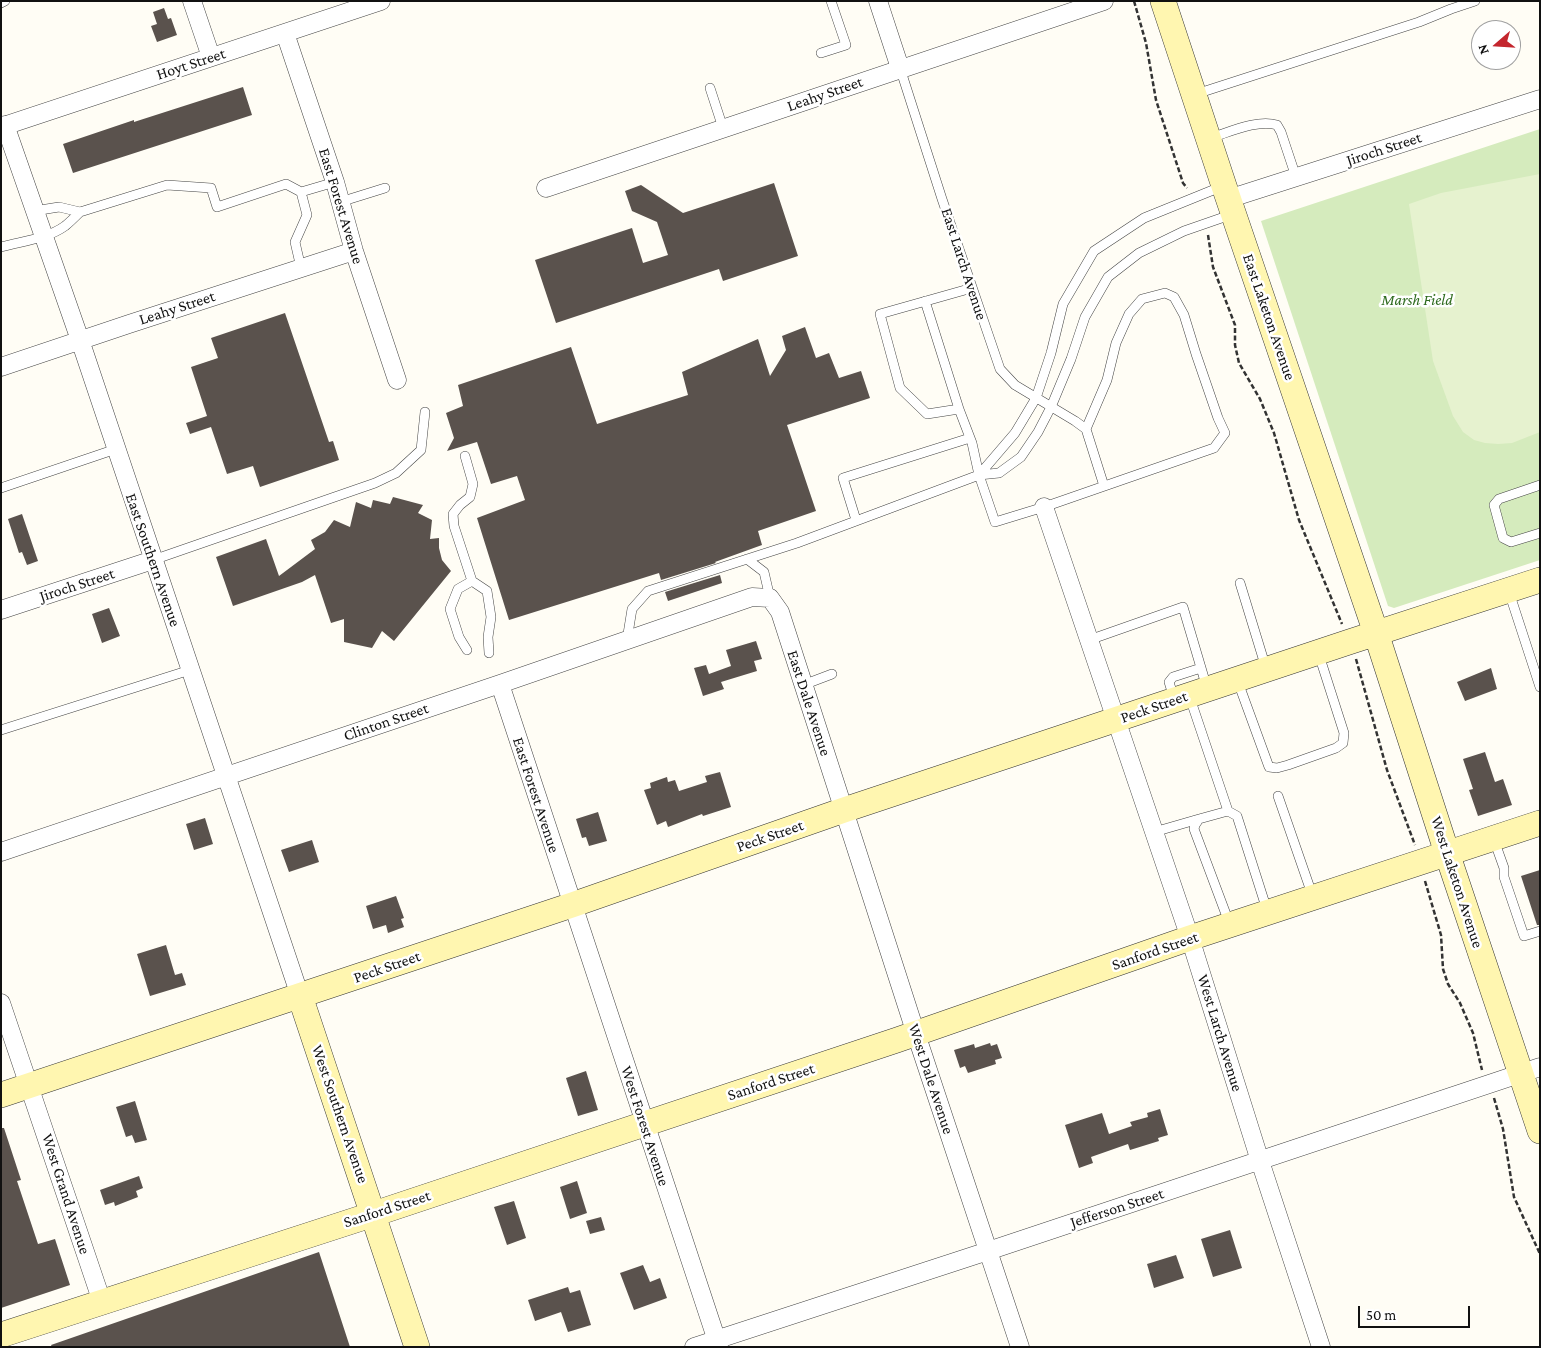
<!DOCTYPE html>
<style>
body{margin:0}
#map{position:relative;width:1541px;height:1348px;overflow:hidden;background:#fffdf5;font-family:"Crimson Pro",serif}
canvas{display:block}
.frame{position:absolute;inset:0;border:2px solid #111;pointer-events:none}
.north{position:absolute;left:1471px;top:20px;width:50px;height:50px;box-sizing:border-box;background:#fff;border:1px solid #a0a0a0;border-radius:50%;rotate:251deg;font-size:14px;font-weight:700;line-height:20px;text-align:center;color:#111}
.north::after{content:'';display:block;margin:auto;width:18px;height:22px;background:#c4262e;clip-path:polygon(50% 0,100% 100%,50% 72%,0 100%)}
.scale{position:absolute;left:1358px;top:1306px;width:112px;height:22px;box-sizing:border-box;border:2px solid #111;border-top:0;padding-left:6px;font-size:15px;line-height:18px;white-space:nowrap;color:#111;-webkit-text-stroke:4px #fff;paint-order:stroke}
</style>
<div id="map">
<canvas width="1541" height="1348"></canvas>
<div class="frame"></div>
<div class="north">N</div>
<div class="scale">50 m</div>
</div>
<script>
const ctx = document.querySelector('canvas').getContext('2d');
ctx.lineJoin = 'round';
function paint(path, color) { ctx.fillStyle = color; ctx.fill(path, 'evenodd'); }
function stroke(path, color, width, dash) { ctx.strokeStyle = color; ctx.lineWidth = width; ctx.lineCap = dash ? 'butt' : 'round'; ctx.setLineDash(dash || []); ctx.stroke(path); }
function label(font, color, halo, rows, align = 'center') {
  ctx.font = font + ' "Crimson Pro",serif'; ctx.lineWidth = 5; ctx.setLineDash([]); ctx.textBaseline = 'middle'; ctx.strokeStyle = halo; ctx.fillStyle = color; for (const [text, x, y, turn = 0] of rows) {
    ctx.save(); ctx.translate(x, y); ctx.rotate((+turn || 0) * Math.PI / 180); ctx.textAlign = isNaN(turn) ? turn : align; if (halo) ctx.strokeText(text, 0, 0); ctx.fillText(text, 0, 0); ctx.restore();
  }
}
paint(new Path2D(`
 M1540,129V560L1394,608L1388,606L1261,221Z`), '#d5ebbd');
paint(new Path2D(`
 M1540,174V432L1512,443L1498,444L1485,443L1474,440L1463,432L1453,416L1433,361L1409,204L1441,193Z`), '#e6f2cf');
paint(new Path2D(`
 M164,8L168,19L171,18L177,35L157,42L151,26L157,24L153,12Z
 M243,87L252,115L73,173L63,144L134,120V122Z
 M774,183L798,256L723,281L719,269L556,323L535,260L632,228L643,263L668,255L657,222L632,211L625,191L641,185L683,213Z
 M285,313L329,442L333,441L339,460L260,487L253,466L227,474L211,427L190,434L186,423L207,416L191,367L218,358L211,338Z
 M805,327L816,358L829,353L839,378L861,371L870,398L787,425L816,511L758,531L762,545L715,562L716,563L661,580L659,573L509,620L477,518L525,500L517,476L491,484L477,442L447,451L454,438L446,413L463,406L458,385L571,347L597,424L688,395L682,372L758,339L770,376L786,350L782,336Z
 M393,497L423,505L418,513L432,520L430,539L439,538V548L442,560L451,571L394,641L382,631L372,648L344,642V619L331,623L315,575L302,582L233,606L216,557L266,539L279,576L315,549L311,540L325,532L334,520L350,527L356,502L371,508L373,500L390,504Z
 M22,514L38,561L27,565L22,552L19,553L8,519Z
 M720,575L722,583L668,601L665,592Z
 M109,608L120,636L102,643L92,614Z
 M756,641L762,659L754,661L757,671L721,682L724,689L703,696L694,668L706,665L709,674L731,666L726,650Z
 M1491,668L1497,689L1465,701L1457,682Z
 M1485,752L1495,782L1503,779L1512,805L1478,816L1469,790L1473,789L1463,759Z
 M720,772L731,807L703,816L702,814L668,827L666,821L657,825L644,790L651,788L650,783L667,777L668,782L675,780L679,791L707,782L705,776Z
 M598,812L607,841L589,846L586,837L582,838L576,819Z
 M205,818L213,844L194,850L186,824Z
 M312,840L319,862L289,872L281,850Z
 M1540,870V925H1537L1521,876Z
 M396,896L404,918L401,919L404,927L388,933L386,925L373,929L366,906Z
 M166,945L175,975L182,973L186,985L150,996L137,954Z
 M990,1043L991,1046L997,1044L1002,1058L995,1060L996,1064L968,1073L965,1066L960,1068L954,1050L974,1044L975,1048Z
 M586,1071L598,1110L578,1116L566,1078Z
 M135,1101L147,1140L135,1143L132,1135L126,1137L116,1107Z
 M1160,1109L1168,1135L1158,1138L1159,1141L1130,1150L1128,1144L1091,1157L1093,1163L1079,1168L1065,1125L1102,1113L1109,1134L1132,1126L1130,1122L1148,1117L1147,1113Z
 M1,1128H4L21,1180L17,1181L38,1244L55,1239L70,1285L1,1308Z
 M139,1176L143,1188L136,1191L138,1197L115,1206L114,1202L105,1205L100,1190Z
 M577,1181L587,1213L570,1219L560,1187Z
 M514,1201L526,1238L507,1245L494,1207Z
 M601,1217L605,1230L590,1234L586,1221Z
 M1230,1230L1242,1268L1213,1277L1201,1239Z
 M319,1252L350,1347H52L51,1345Z
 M1176,1255L1184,1278L1154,1288L1147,1264Z
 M643,1265L650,1282L660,1278L667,1298L634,1310L620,1273Z
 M568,1287L570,1293L580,1290L591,1325L568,1332L561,1312L535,1321L528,1300Z`), '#5a524d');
const lane = new Path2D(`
 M1,3L5,1
 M821,53L846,45L831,1
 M900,68L942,199L1000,369L1015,385L1075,421L1086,429L1104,486
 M710,88L723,128
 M1196,94L1419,22L1451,9L1475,1
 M1210,138C1230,132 1257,119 1277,125L1281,132L1296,177
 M340,202L385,188
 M80,212L167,185L211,188L217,207L286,184L301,192L335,182
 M1,247C22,241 47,239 65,226C70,222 75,217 80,212L59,207L34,211
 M301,268L295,242L307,215L301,192
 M972,288L880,314L900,388L927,414L959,409L972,443L979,475L995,522L1044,507L1214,448L1225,433L1218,418L1196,354L1184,315L1174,297L1165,293L1142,299L1129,314L1116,343L1107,380L1086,429
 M925,301L959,409
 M465,456L473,484L470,497L460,505L453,514L454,526L472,581
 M979,475L1015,433L1036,398L1051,353L1063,304L1094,251L1144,218L1223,186
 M1540,485L1499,499L1494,505L1503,538L1511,542L1540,533
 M1,488L116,449
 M856,520L843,478L970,438
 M747,559L764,572L770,598
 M153,560L375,483L396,473L421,450L425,412
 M1240,583L1266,668
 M1509,592L1540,687
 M627,640L632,609L648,591L797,543L979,475L999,473L1021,457L1038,432L1051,407L1071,359L1085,317L1108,277L1139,253L1184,231L1233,214
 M1089,640L1183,607L1207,688
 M467,650L459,637L450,609L458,589L472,581L487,591L491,617L488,637L489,653
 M1238,682L1269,767L1277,768L1288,765L1336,748L1343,743L1344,733L1319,655
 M803,685L832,674
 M1174,698L1169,682L1173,677L1201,668
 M1190,698L1228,811
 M1,730L190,670
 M1278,796L1313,897
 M1154,832L1199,819
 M1494,840L1504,868V877L1524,936L1540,931
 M1230,925L1194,829L1195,825L1199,819L1228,811L1237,816L1267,910`);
const street = new Path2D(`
 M192,1L211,57
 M878,1L900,68
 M285,33L335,182L354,251L397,380
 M5,125L80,340L300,996
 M1,127L381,1
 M546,188L1104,1
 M1228,199L1540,99
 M1,367L129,324L354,251
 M1044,507L1190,938L1260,1161L1321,1347
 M1,610L153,560
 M500,684L719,1347
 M1,852L500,684L752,597L770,598L780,612L916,1034L1020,1347
 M1,1003L102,1302
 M694,1347L988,1251L1540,1067`);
const secondary = new Path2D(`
 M1163,1L1224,186L1376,633L1447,853L1540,1131
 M300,996L417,1347
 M1,1095L572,905L844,810L1349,642L1540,580
 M1,1335L374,1214L897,1040L1190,938L1540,823`);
stroke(lane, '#444', 10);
stroke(street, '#444', 19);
stroke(secondary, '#333', 26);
stroke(new Path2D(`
 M1134,1L1146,43L1156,100L1183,183L1187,188
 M1208,235L1213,267L1235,325V345L1239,363L1260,399L1274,433L1299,520L1342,624
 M1356,659L1387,770L1415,845
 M1425,881L1441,935L1443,969L1448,984L1460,1003L1473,1033L1482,1070
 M1494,1098L1503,1129L1514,1197L1540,1254`), '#333', 2.5, [5, 2.5]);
stroke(lane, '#fff', 9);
stroke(street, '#fff', 18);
stroke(secondary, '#fff6b0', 25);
label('16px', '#111', '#fff', [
 ["Hoyt Street",191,64,-18],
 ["Leahy Street",825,94,-19],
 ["Jiroch Street",1384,149,-18],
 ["East Forest Avenue",341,206,73],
 ["East Larch Avenue",964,264,72],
 ["Leahy Street",177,308,-18],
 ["East Laketon Avenue",1269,317,71],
 ["East Southern Avenue",153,560,71],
 ["Jiroch Street",77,585,-18],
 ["East Dale Avenue",809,703,72],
 ["Peck Street",1154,707,-19],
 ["Clinton Street",386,722,-19],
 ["East Forest Avenue",536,795,72],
 ["Peck Street",770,836,-19],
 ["West Laketon Avenue",1457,882,72],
 ["Sanford Street",1155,951,-19],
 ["Peck Street",387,967,-19],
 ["West Larch Avenue",1220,1033,73],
 ["West Dale Avenue",931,1079,72],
 ["Sanford Street",771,1082,-18],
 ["West Southern Avenue",340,1114,71],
 ["West Forest Avenue",645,1126,72],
 ["West Grand Avenue",66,1194,72],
 ["Jefferson Street",1117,1208,-18],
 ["Sanford Street",387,1209,-18]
]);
label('italic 16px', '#2f6b1f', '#fff', [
 ["Marsh Field",1417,300]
]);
</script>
